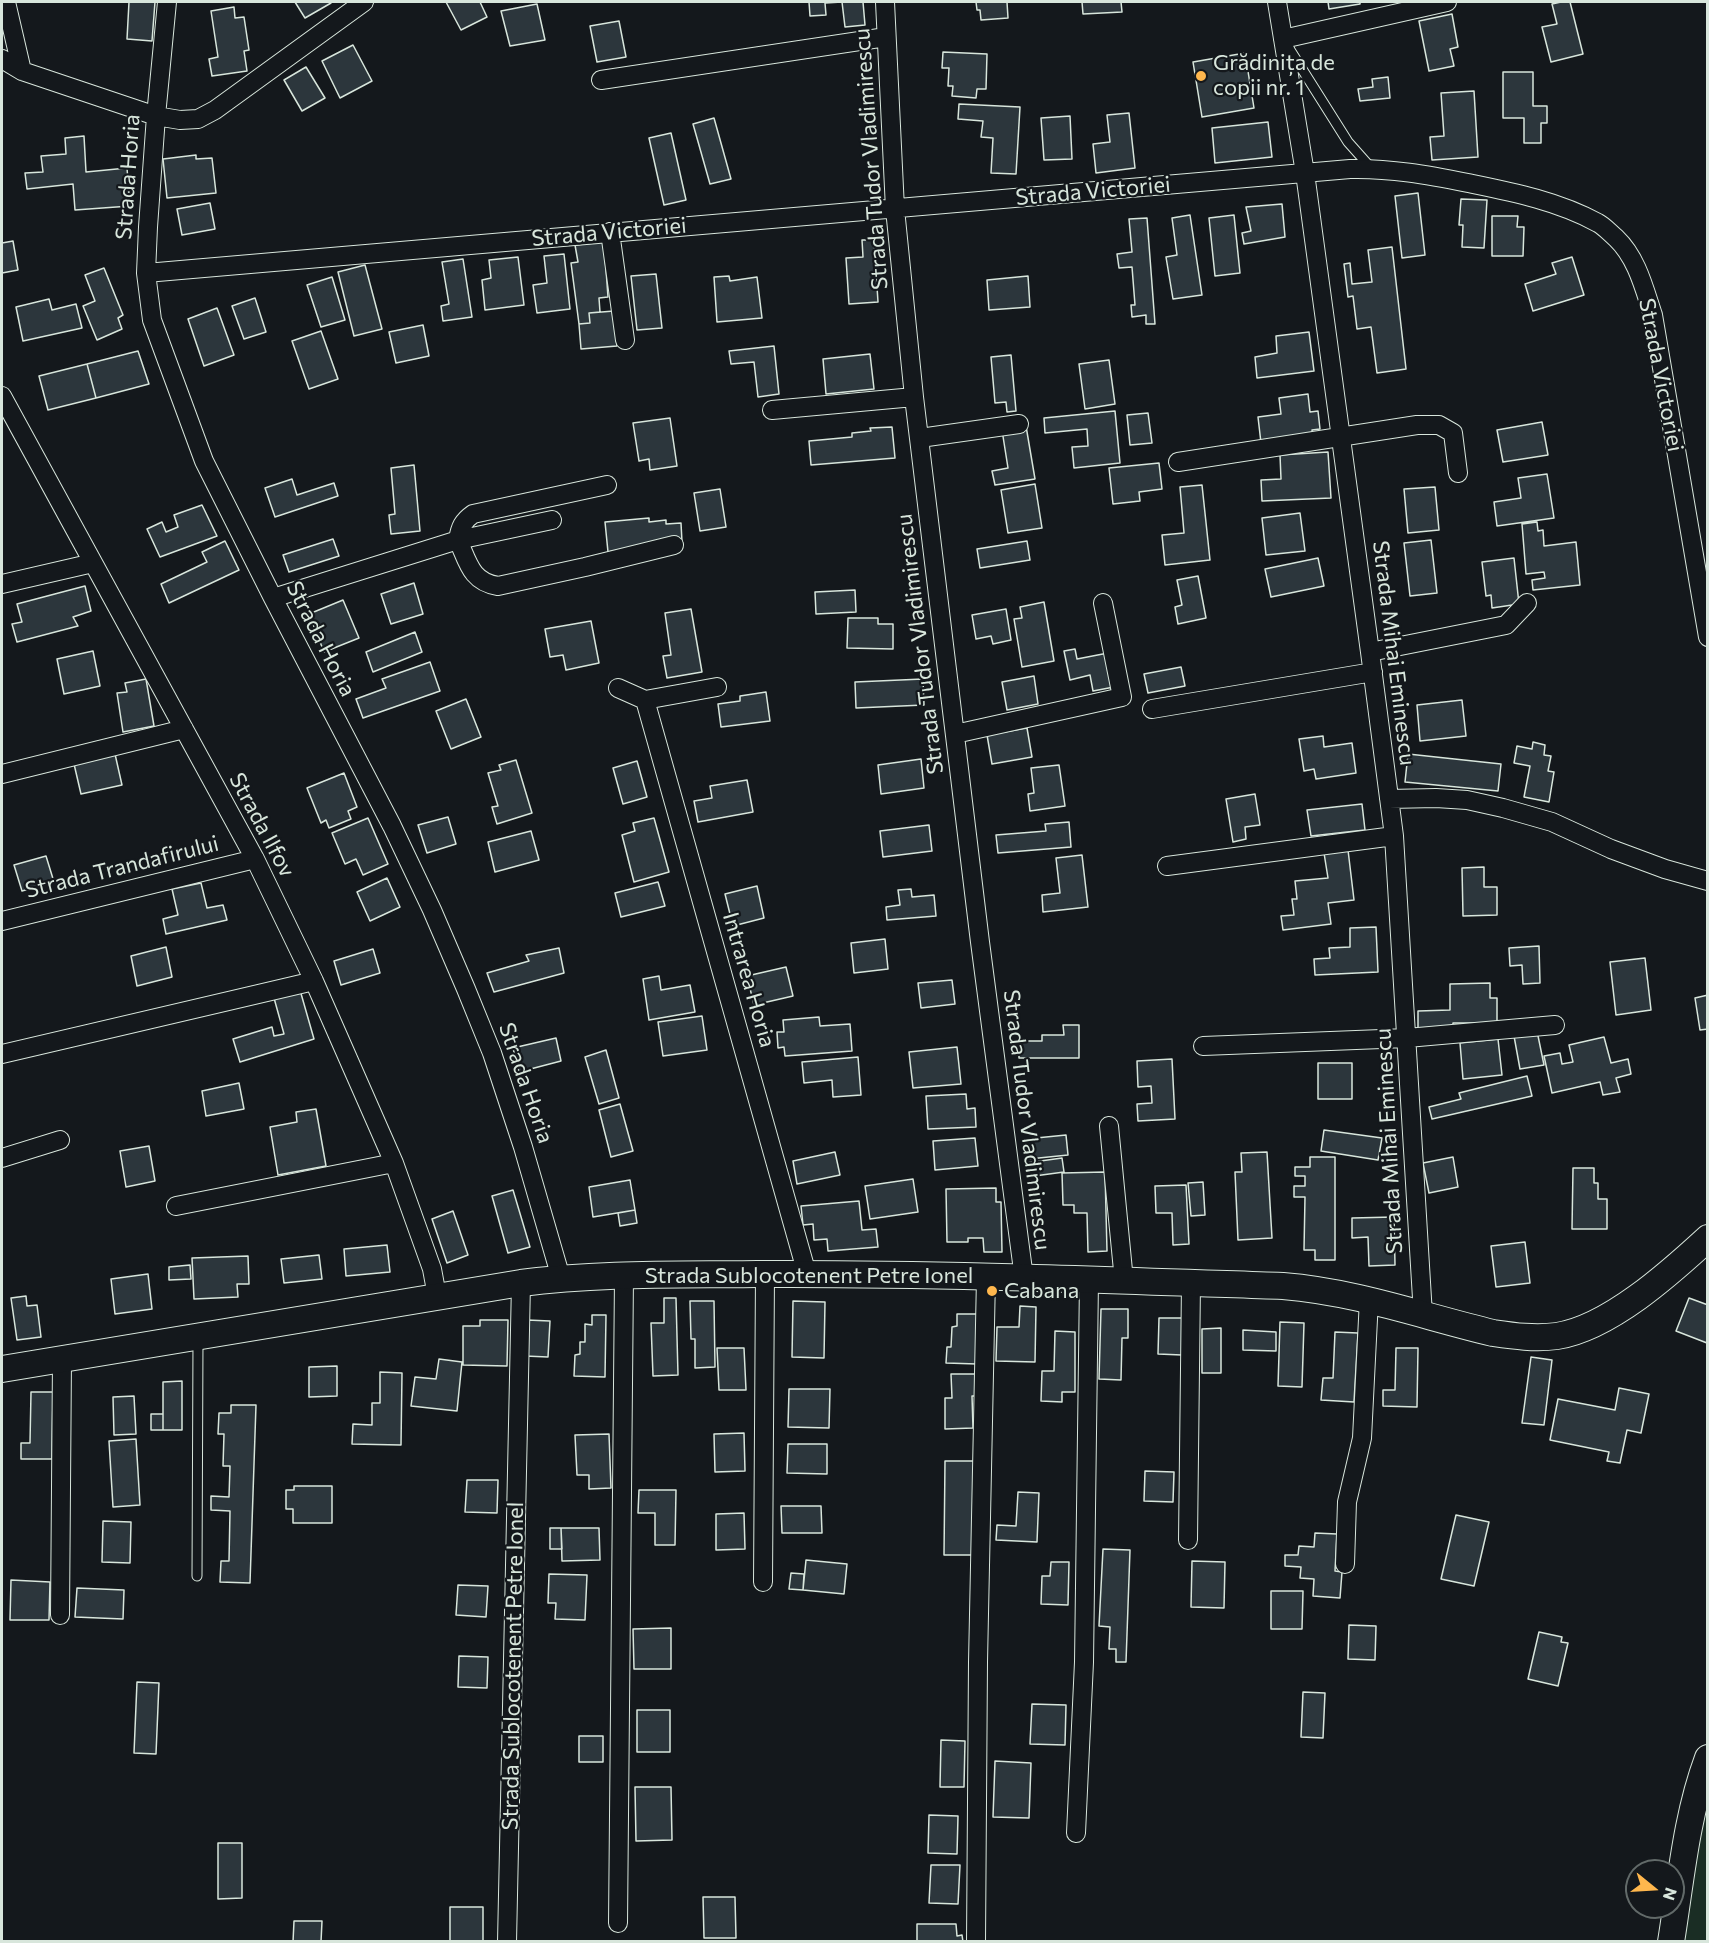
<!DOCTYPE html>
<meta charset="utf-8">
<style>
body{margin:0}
#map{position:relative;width:1709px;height:1943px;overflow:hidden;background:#14181c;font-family:Commissioner,sans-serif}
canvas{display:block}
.frame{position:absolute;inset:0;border:3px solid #d8e6dc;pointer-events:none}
.north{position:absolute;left:1625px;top:1859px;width:60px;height:60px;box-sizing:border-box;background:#14181c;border:2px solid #626a69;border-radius:50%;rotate:108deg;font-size:16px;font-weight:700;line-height:24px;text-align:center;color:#d8e6dc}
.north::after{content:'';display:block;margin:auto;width:21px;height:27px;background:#ffb74d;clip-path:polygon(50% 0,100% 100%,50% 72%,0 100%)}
</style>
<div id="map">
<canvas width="1709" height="1943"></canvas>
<div class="frame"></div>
<div class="north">N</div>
</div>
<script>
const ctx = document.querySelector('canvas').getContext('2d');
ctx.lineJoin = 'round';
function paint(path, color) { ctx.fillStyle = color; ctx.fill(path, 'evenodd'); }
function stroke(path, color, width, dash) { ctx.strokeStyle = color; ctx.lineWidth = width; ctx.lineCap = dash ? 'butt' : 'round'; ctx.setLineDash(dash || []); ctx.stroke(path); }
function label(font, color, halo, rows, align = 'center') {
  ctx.font = font + ' Commissioner,sans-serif'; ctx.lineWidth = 4.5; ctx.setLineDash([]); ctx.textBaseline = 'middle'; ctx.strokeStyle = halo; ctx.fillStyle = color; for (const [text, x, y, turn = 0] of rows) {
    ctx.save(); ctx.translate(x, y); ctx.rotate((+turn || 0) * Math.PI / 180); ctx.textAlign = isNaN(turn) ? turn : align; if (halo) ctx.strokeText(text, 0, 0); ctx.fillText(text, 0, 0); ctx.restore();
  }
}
const green = new Path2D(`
 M1707,1783V1941L1681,1942Z`);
paint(green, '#1a2d24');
stroke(green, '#939e99', 1.5);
const building = new Path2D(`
 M129,2H155L152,41L127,39Z
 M295,2H330L331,3L305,18Z
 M446,2H480L487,17L461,30Z
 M809,2H863L865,25L845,27L842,2L825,3L826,15L810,16Z
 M976,2H1007L1008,18L981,20L980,10H977Z
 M1082,2H1121L1122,12L1083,14Z
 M1328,2H1360V4L1329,9Z
 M1561,2H1570L1583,54L1551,62L1542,27L1557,24L1552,4Z
 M537,4L545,40L510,46L501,11Z
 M234,7L235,18L244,17L249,50L244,51L247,71L212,76L209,59L218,57L211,11Z
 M1452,14L1458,47L1450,49L1454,66L1429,71L1419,21Z
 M619,21L626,57L597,62L590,26Z
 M353,45L372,81L340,98L322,61Z
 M943,52L987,54L986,89H977L976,98L952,96L953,86H948L949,68H942Z
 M1245,53L1254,108L1202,117L1193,62Z
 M306,67L325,98L302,111L284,80Z
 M1503,72H1533V106H1547V123H1541V143H1524V118H1503Z
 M1388,77L1390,98L1360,101L1358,89L1373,87L1372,79Z
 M1474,91L1478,157L1432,160L1430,137L1444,136L1441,93Z
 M959,104L1020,107L1016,174L991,173L993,138L981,137L983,121L958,119Z
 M1129,113L1135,168L1096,173L1093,144L1110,142L1107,115Z
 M1070,116L1072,159L1044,160L1041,118Z
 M714,118L731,179L710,184L693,124Z
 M1268,122L1272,157L1215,163L1212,128Z
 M671,133L686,200L664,205L649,138Z
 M84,136L86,172L127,168L130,206L75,210L73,184L27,189L25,173L43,172L41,156L66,154L65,138Z
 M196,155V159L212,158L216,193L167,198L163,159Z
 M1418,193L1425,255L1402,258L1395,196Z
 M1461,199L1487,200L1484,248L1462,247L1463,225H1459Z
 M210,203L215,229L182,235L177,209Z
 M1282,204L1285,237L1244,244L1242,233L1251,231L1246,207Z
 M1190,215L1202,295L1173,299L1166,257L1177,255L1172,218Z
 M1234,215L1240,273L1215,276L1209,218Z
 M1492,216H1518L1517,227H1524L1523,256H1492Z
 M1147,218L1155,324H1146V315L1132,317L1131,305H1135L1132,267L1119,268L1117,254L1132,252L1129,219Z
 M862,240H874L878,302L849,304L846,258L863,257Z
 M13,241L18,270L2,273V243Z
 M604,242L608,297L599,298L600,312L589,313L590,323L579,324L571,263L578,262L575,245Z
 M1392,247L1406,369L1377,373L1371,327L1357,329L1353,296L1348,297L1344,264L1350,263L1352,284L1372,282L1368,250Z
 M564,254L570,309L537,313L533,285L547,283L544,256Z
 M518,257L524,305L485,310L482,280L491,278L489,260Z
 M1572,257L1584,295L1533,311L1525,284L1556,274L1552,263Z
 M463,259L472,317L443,321L441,306L449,304L442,262Z
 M365,265L382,329L354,336L338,272Z
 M104,268L123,315L118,318L122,329L97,340L83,306L95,301L85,275Z
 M656,274L662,328L637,330L631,276Z
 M729,276L730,281L757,277L762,318L717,322L714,277Z
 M1028,276L1030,307L989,310L987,280Z
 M332,277L345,320L321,327L307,285Z
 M255,298L266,332L244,339L232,306Z
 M49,299L52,310L76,304L82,328L23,341L16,307Z
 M217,308L234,355L204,366L188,319Z
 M614,311L617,346L581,349L579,324L590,323L589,313Z
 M423,325L429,356L396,363L389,332Z
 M321,331L338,379L309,389L292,341Z
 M1309,332L1314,371L1257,378L1255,357L1277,353L1276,336Z
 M774,346L779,394L758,397L754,362L731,364L729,351Z
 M138,351L149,384L96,398L87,364Z
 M870,354L874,389L826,394L823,359Z
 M1011,355L1016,411L1007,412L1006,402L995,403L991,357Z
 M1109,360L1115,404L1085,409L1079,364Z
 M87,364L96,398L48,410L39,376Z
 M1308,394L1310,412L1318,411L1320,429L1312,430L1313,436L1261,443L1258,417L1281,414L1279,398Z
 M1115,411L1120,463L1074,468L1072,447L1088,446L1087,429L1045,433L1044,418Z
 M1148,413L1152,443L1130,445L1127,415Z
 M670,418L677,466L650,470L649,459L639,461L633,423Z
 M1542,422L1548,455L1503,462L1497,430Z
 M1026,426L1035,479L995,485L992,471L1008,468L1002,430Z
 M892,427L895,458L811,465L809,441L852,437V433L871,431L870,428Z
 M1328,452L1331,498L1262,501L1261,480L1281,479L1280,455Z
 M1159,463L1162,489L1139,492L1140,501L1113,504L1109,468Z
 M414,465L420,531L391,534L389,515L395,514L391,468Z
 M1547,474L1554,518L1497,526L1494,502L1521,498L1518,478Z
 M292,479L297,495L334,483L338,496L275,517L265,488Z
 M1035,484L1042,528L1008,533L1001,490Z
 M1202,485L1210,560L1165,565L1162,535L1184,533L1180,487Z
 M1435,487L1439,530L1408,533L1404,489Z
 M720,489L726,527L700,531L694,493Z
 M202,505L217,536L160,557L147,529L162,522L166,532L178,527L174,515Z
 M1300,513L1305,551L1266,555L1262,518Z
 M649,518V522L666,520V524L681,523L682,542L640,546L608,552L605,522Z
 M1537,522L1538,531L1543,530L1544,546L1576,542L1580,585L1533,590L1532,580L1545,578L1544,572L1526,574L1522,524Z
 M333,539L339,556L289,572L283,555Z
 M1431,540L1437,593L1410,596L1404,543Z
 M225,541L239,570L169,603L161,584L207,562L202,552Z
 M1027,541L1030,560L980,568L977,549Z
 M1318,558L1324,586L1271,597L1265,569Z
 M1514,558L1519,604L1492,608L1491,595L1486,596L1482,562Z
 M1198,576L1206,618L1178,624L1175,607L1182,605L1177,580Z
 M414,583L423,614L391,624L381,594Z
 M85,586L91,611L73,617L78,626L17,642L12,624L22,622L17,604Z
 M855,590L856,612L816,614L815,592Z
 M343,600L359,638L324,652L309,614Z
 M1044,602L1054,661L1022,667L1014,619L1022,618L1020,607Z
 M691,609L702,672L667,678L663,656L671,655L665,613Z
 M1006,609L1011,640L993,644L991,636L976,639L972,615Z
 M848,618H878V624H893V649L847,648Z
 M591,621L599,663L566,670L563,655L550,657L545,629Z
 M415,632L422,652L373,672L366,652Z
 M1075,649L1077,659L1108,653L1114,687L1093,691L1090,675L1070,680L1064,651Z
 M93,651L100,686L64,694L57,659Z
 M430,662L440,691L363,718L356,699L386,688L382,679Z
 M1181,667L1185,686L1148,693L1144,674Z
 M1034,676L1038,704L1007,710L1002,682Z
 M146,679L154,726L123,732L117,693L127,692L125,683Z
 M923,679L924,705L856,708L855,682Z
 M766,692L770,721L721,727L718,704L740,701V696Z
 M466,699L481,737L451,749L436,711Z
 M1462,700L1466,736L1420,741L1417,705Z
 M1027,728L1032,757L992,764L987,735Z
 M1323,736L1324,747L1352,743L1356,773L1316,779L1314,769L1304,771L1299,739Z
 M1533,742L1545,745L1544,755L1551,756L1548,771L1554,772L1549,802L1524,797L1530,766L1514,763L1517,746L1532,749Z
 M115,754L122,785L81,794L74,764Z
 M1408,754L1501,764L1498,791L1405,782Z
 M921,759L924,788L881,794L878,765Z
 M516,760L532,813L497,824L492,807L498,806L488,773L501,770L499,765Z
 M637,761L647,797L623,804L613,768Z
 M1059,765L1065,806L1030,811L1028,794L1034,793L1031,768Z
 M344,773L357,807L348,811L351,819L329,828L326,820L321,823L307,788Z
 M747,780L753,812L698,822L694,801L712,798L710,786Z
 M1255,794L1260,825L1245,827L1246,839L1233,842L1226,799Z
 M1362,804L1365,830L1311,836L1307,810Z
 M448,817L456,844L427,853L418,825Z
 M368,818L388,864L363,875L356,859L345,864L332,833Z
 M654,818L669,872L634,882L622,835L635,831L633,823Z
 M1069,822L1071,847L998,853L996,835L1046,831L1045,824Z
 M929,825L932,851L883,857L880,831Z
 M531,831L539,860L495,872L488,842Z
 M1348,850L1354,900L1328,903L1331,924L1283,930L1281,916L1294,915L1292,899H1297L1295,881L1328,878L1324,853Z
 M1082,855L1088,907L1043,912L1042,895L1060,893L1056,858Z
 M46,856L54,882L22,891L14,865Z
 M1484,867V887H1497V915L1463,916L1462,868Z
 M387,878L400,907L370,921L357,892Z
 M658,882L665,906L621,917L615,893Z
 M201,883L207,908L223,905L227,920L166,934L163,919L178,915L172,889Z
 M757,886L764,918L733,926L725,894Z
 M911,889L912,897L934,895L936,916L887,920L886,907L900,905L898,890Z
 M1376,927L1378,972L1315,975L1314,959L1330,958L1329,948L1350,947V928Z
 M885,939L888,969L854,973L851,943Z
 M1539,946L1540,983L1523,984L1522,965L1510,966L1509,948Z
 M166,947L172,977L137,986L131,956Z
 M559,948L564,973L494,992L487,973L529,961L526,955Z
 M373,949L380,973L341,985L334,961Z
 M1645,958L1651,1010L1616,1015L1610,962Z
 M786,967L793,996L754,1005L747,976Z
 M659,976L661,990L690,985L695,1012L649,1020L643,979Z
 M952,980L955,1004L921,1008L918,983Z
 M1490,983V998H1497V1023H1453V1029H1418V1011L1450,1010V984Z
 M300,990L314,1039L240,1062L233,1039L272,1027L274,1036L284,1034L274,998Z
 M1708,995V1029L1700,1030L1695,998Z
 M702,1016L707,1050L663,1056L658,1022Z
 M819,1017L820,1026L850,1024L852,1051L785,1056L784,1047L778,1048L777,1032H784L783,1020Z
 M1063,1025H1079V1058H1019V1041H1042V1035H1064Z
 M1537,1031L1544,1065L1520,1069L1514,1036Z
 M1604,1037L1611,1063L1628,1059L1631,1074L1616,1078L1620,1092L1603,1095L1600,1082L1552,1093L1544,1056L1560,1053L1562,1064L1573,1062L1569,1045Z
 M556,1038L561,1061L519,1072L513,1048Z
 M1498,1039L1502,1075L1463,1079L1460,1043Z
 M957,1047L961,1084L913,1088L909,1052Z
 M606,1050L619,1098L599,1104L585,1057Z
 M858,1057L861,1095L833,1097L832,1080L804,1083L802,1062Z
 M1172,1059L1175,1119L1138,1121L1137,1104L1152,1103L1151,1086L1138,1087L1137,1061Z
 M1318,1063H1352V1099H1318Z
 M1527,1076L1532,1096L1432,1119L1429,1107L1461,1099L1459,1093Z
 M239,1083L244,1109L206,1116L202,1091Z
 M966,1094L967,1109L975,1108L976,1127L928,1129L926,1096Z
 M620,1104L633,1151L611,1157L599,1110Z
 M316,1109L326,1166L278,1175L270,1127L297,1122L296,1112Z
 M1324,1130L1382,1138L1378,1160L1321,1151Z
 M1066,1135L1068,1155L1029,1159L1026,1139Z
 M975,1138L978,1166L935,1170L933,1141Z
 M149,1146L155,1181L126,1187L120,1151Z
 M835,1152L840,1175L797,1184L793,1161Z
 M1267,1152L1272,1238L1238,1240L1235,1172H1242L1241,1153Z
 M1310,1157H1335V1260H1315V1250H1304L1305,1197H1294V1186H1305V1176H1295V1167H1310Z
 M1453,1157L1458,1187L1429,1193L1423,1163Z
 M1062,1158L1064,1172L1027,1177L1026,1163Z
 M1573,1168H1594V1183H1598V1199H1607V1229H1572Z
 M1105,1172L1107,1251L1088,1252L1087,1213H1074V1205H1063L1062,1173Z
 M913,1179L918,1212L870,1219L865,1186Z
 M630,1180L635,1210L593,1217L589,1187Z
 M1203,1182L1205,1215L1191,1216L1188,1183Z
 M1186,1185L1189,1244L1173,1245L1172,1213H1156L1155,1186Z
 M996,1188V1202H1001L1002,1252H984L983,1238H968V1242H947L946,1189Z
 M513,1190L530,1247L508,1253L492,1196Z
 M859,1201L862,1230L876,1229L878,1247L828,1251L827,1239L814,1240L813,1224L803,1225L801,1206Z
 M635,1210L637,1223L620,1226L618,1213Z
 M453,1211L468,1255L447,1263L432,1219Z
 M1394,1217L1395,1265L1369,1266L1368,1237L1352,1238V1218Z
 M1525,1242L1530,1283L1496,1287L1491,1246Z
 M387,1245L390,1272L346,1276L344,1249Z
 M319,1255L322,1279L284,1283L281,1259Z
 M248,1256L249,1284H237L238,1297L194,1299L192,1258Z
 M190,1265L191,1279L169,1280V1267Z
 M148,1274L152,1309L115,1314L111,1279Z
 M26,1296L27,1306L37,1305L41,1337L17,1340L11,1298Z
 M664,1298H676L678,1375L653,1376L651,1323H664Z
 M1689,1298L1708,1305L1707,1343L1676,1331Z
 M690,1301H714L715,1367L695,1368V1339H691Z
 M793,1301L825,1302L824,1358L792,1357Z
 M1020,1306L1036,1307L1035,1362L996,1361L997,1327H1019Z
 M1101,1309H1128V1338H1122L1121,1380L1099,1379Z
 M957,1314H978L977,1364L946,1363L947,1347H951L952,1327L957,1326Z
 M592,1315H606L605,1377L574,1376L575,1355L580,1354V1342H585V1324L592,1325Z
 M1159,1318H1183L1182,1355L1158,1354Z
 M480,1320H508L507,1366L463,1365V1326H480Z
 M527,1320L550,1321L548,1357L525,1356Z
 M1280,1322L1304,1323L1302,1387L1278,1386Z
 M1221,1328V1373H1202V1329Z
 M1243,1330L1276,1332V1351L1243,1350Z
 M1055,1331L1075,1332V1392H1062V1402L1041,1401L1042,1371H1054Z
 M1335,1332L1358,1333L1354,1402L1321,1400L1323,1378H1333Z
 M717,1348H744L746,1390H719Z
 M1396,1348H1418L1417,1407L1383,1406V1390H1395Z
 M1531,1357L1552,1360L1544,1425L1522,1423Z
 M439,1359L462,1362L457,1411L411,1406L415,1377L436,1379Z
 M337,1366V1396L309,1397V1367Z
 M380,1372L402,1373L401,1445L352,1444L353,1424L372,1425V1403H380Z
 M951,1374H976V1396H972L973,1428L945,1429V1398H952Z
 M182,1381V1430H163V1382Z
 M1619,1388L1649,1394L1641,1433L1627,1430L1620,1463L1607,1461L1609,1452L1550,1440L1558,1399L1615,1410Z
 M789,1389H830L829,1428L788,1427Z
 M31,1392H53L52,1459H21V1443H30Z
 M134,1396L136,1434L114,1435L113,1397Z
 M231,1405H256L250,1583L220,1582L221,1561H229L230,1511L211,1510V1496L229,1497L230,1466H223L224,1434H218L219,1413H231Z
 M151,1414H163V1430H151Z
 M744,1433L745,1471L715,1472L714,1434Z
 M609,1434L611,1488L589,1489V1475H577L575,1435Z
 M136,1439L140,1505L113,1507L109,1441Z
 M788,1444H827V1474L787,1473Z
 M945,1461H975V1555H944Z
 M1145,1471L1174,1472L1173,1502L1144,1501Z
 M467,1480H498L497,1513L465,1512Z
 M294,1486H332V1523H293V1509H286V1490H294Z
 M639,1490H676L675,1545H655V1513H638Z
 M1018,1492L1039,1493L1037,1542L996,1540L997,1525L1016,1526Z
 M781,1506H821L822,1533H782Z
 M744,1513L745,1549L716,1550V1514Z
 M1456,1515L1489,1522L1474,1586L1441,1579Z
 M103,1521L131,1522L130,1563L102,1562Z
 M550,1528H561L562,1549H550Z
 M561,1528H599L600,1560L562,1561Z
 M1315,1533L1337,1534L1335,1571L1342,1572L1340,1598L1313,1596L1314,1579L1300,1578L1301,1567L1285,1566V1555H1298L1299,1546L1314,1547Z
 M1103,1549L1130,1550L1126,1662H1116V1649H1109L1110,1627L1099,1626Z
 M806,1560L847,1564L844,1594L803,1590Z
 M1192,1561L1225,1562L1224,1608L1191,1607Z
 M1051,1562H1069L1068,1605L1041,1604L1042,1576H1050Z
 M791,1573L804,1574L803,1590L789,1589Z
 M549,1574L587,1575L585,1620L555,1619L556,1603H548Z
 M11,1580L50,1582L49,1620H10Z
 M458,1585L488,1586L486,1617L456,1615Z
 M77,1588L124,1590L123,1619L75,1617Z
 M1271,1591H1303L1302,1629H1271Z
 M1349,1625L1376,1626L1375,1660L1348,1659Z
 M671,1628V1669H634L633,1629Z
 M1539,1632L1562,1637L1561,1642L1568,1643L1558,1686L1528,1679Z
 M459,1656L488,1657L487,1688L458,1687Z
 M137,1682L159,1683L156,1754L134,1753Z
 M1303,1692L1325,1693L1323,1738L1301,1737Z
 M1032,1704L1066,1705L1065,1745L1030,1744Z
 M637,1710H670V1752H637Z
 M579,1736H603V1762H579Z
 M941,1740L965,1741L964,1787H940Z
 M995,1761L1031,1763L1029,1818L993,1817Z
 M635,1787H671L672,1840L636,1841Z
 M929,1815L958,1816L957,1854L928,1853Z
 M218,1843H242V1898L218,1899Z
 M931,1865H960L958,1904L929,1903Z
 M703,1897H735L736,1938H704Z
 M450,1907H483V1942H450Z
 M294,1921H322L321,1942H293Z
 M917,1924H956L957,1936L962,1935L963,1942H917Z`);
paint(building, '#2c363c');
stroke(building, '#d8e6dc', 1.5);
const service = new Path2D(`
 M1290,50L1348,142L1372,169
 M197,1576L198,1340`);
const minor = new Path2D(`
 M6,2L22,71
 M167,2L156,116L148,227L146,273L152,320L204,461L273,598L392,826L432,910L466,989L492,1053L523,1147L561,1278
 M885,2L895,209L914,397L980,942L1024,1278
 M1277,2L1305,173L1370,652L1394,836L1423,1315
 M1283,39L1447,2
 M2,59L22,71L156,116L180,120L198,119L215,110L364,2
 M601,80L886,37
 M610,232L625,340
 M146,273L1350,169C1390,168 1428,175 1468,183C1512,192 1558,201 1598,223C1604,226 1610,233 1616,238C1637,258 1644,288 1653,315L1708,637
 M2,396L255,859L314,981L394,1163L432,1269L437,1296
 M772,410L914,397
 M920,438L1019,424
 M1178,462L1417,425H1439L1453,433L1458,473
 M552,520L458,540C460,527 463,521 473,514L607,485
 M2,584L93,563
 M273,598L458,540C468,562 471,582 498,586L585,567L674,545
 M1370,652L1506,625L1527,603
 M618,688L645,700L717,687
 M645,700L807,1274
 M1152,709L1373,672
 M955,734L1122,697L1103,603
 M2,774L184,729
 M1389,799L1436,798L1467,800L1503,808L1552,822L1611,849L1665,869L1708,881
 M1167,866L1394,836
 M2,921L255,859
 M1203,1046L1407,1038L1555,1025
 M2,1054L314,981
 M1109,1126L1124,1281
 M2,1158L60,1140
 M176,1206L394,1163
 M1188,1540L1191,1283
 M1345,1564L1347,1502L1362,1438L1369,1299
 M763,1582L765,1274
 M60,1615L62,1359
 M1076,1833L1084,1662L1089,1280
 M618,1923L624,1276
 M507,1942L521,1283
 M976,1942L978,1662L986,1277`);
const secondary = new Path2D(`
 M2,1369L521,1283C599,1273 678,1275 757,1274C932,1273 1108,1280 1283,1286C1357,1292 1422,1316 1493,1333C1514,1336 1535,1339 1557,1336C1609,1328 1670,1273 1708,1238
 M1671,1942C1681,1880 1686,1817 1708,1758`);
stroke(service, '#d8e6dc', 11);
stroke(minor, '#d8e6dc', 20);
stroke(secondary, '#d8e6dc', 28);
stroke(service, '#14181c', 9);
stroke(minor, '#14181c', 18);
stroke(secondary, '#14181c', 26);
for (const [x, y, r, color] of [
 [1201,76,6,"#ffb74d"],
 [992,1291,6,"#ffb74d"]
]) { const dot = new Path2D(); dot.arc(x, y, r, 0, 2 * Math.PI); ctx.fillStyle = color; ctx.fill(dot); stroke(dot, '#14181c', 2); }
label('22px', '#d8e6dc', '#14181c', [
 ["Grădinița de",1213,63],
 ["copii nr. 1",1213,88],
 ["Cabana",1004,1291]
], 'left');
label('22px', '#d8e6dc', '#14181c', [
 ["Strada Tudor Vladimirescu",871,159,-94],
 ["Strada Horia",128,177,-86],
 ["Strada Victoriei",1093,191,-5],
 ["Strada Victoriei",609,232,-5],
 ["Strada Victoriei",1661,375,79],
 ["Strada Horia",321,639,63],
 ["Strada Tudor Vladimirescu",920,644,-97],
 ["Strada Mihai Eminescu",1394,653,83],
 ["Strada Ilfov",262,825,62],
 ["Strada Trandafirului",122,867,-14],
 ["Intrarea Horia",749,980,74],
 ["Strada Horia",526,1083,71],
 ["Strada Tudor Vladimirescu",1027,1120,83],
 ["Strada Mihai Eminescu",1389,1141,-93],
 ["Strada Sublocotenent Petre Ionel",809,1276],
 ["Strada Sublocotenent Petre Ionel",513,1666,-89]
]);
</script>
